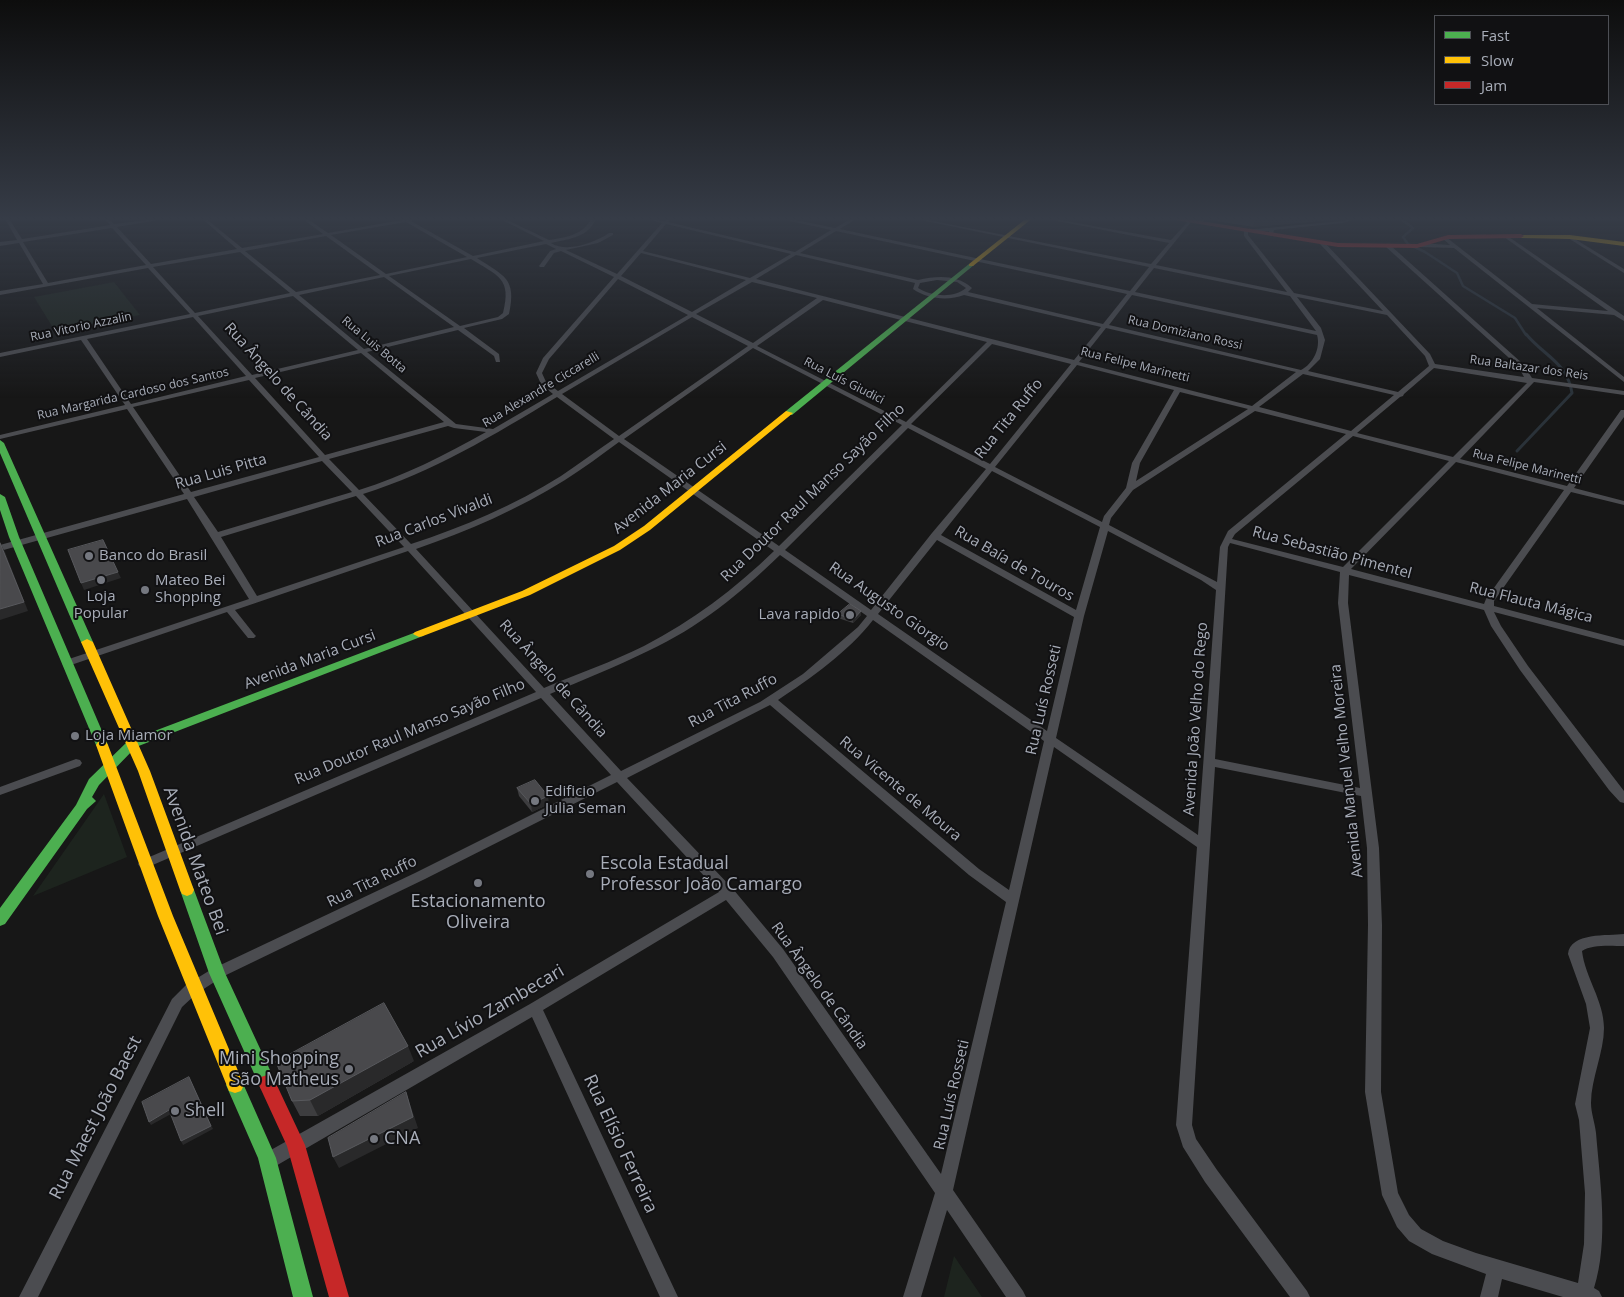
<!DOCTYPE html>
<meta charset="utf-8">
<style>
body{margin:0}
#map{position:relative;width:1624px;height:1297px;overflow:hidden;background:#171717;font-family:"Open Sans",sans-serif}
canvas{display:block}
.legend{position:absolute;left:1434px;top:15px;width:175px;height:90px;box-sizing:border-box;background:#111113;border:1px solid #4d4f55;margin:0;padding:6px 9px;list-style:none;font-size:15px;color:#a8adb8}
.legend li{display:flex;align-items:center;gap:10px;height:25px}
.legend b{width:25px;border:1px solid #4d4f55}
</style>
<div id="map">
<canvas width="1624" height="1297"></canvas>
<ul class="legend">
<li><b style="height:6px;background:#4caf50"></b>Fast</li>
<li><b style="height:6px;background:#ffc107"></b>Slow</li>
<li><b style="height:6px;background:#c62828"></b>Jam</li>
</ul>
</div>
<script>
const ctx = document.querySelector('canvas').getContext('2d');
ctx.lineJoin = 'round';
function paint(path, color) { ctx.fillStyle = color; ctx.fill(path, 'evenodd'); }
function stroke(path, color, width, dash) { ctx.strokeStyle = color; ctx.lineWidth = width; ctx.lineCap = dash ? 'butt' : 'round'; ctx.setLineDash(dash || []); ctx.stroke(path); }
function label(font, color, halo, rows, align = 'center') {
  ctx.font = font + ' "Open Sans",sans-serif'; ctx.lineWidth = 4; ctx.setLineDash([]); ctx.textBaseline = 'middle'; ctx.strokeStyle = halo; ctx.fillStyle = color; for (const [text, x, y, turn = 0] of rows) {
    ctx.save(); ctx.translate(x, y); ctx.rotate((+turn || 0) * Math.PI / 180); ctx.textAlign = isNaN(turn) ? turn : align; if (halo) ctx.strokeText(text, 0, 0); ctx.fillText(text, 0, 0); ctx.restore();
  }
}
paint(new Path2D(`
 M114,282L140,315L55,331L34,297Z
 M104,794L127,857L33,896Z
 M954,1256L982,1297H944Z`), '#1d241e');
stroke(new Path2D(`
 M1398,217L1413,228L1403,237L1408,244L1425,252L1457,273L1463,286L1515,318L1526,335`), '#2a3239', 2.5);
stroke(new Path2D(`
 M1517,451L1572,393C1567,362 1544,356 1526,334`), '#2a3239', 3);
paint(new Path2D(`
 M4,217H8L22,239L110,225L103,217H107L114,224L172,217L170,218L117,227L151,264L237,249L200,217H204L242,248L323,234L300,217H305L328,233L402,220L398,217L407,219L427,217L411,221L473,256L544,241L496,217H501L549,240C567,237 584,235 592,217H596C591,237 569,239 551,243C567,253 594,243 609,233H613V235L598,243L566,250L617,274L662,223L639,217L664,221L668,217H672L668,222L795,252L831,230L776,218L774,217H781L835,228L854,217H859L840,229L1130,291L1149,267L906,217H913L1151,264L1169,243L1037,217H1044L1171,240L1190,219L1192,221L1156,265L1287,292L1244,236V230L1343,221L1361,217L1343,223L1274,230L1273,235L1271,236L1269,235V231L1248,232V235L1294,293L1383,311L1320,244L1325,243L1430,354L1435,364L1524,377L1518,366L1386,247V245H1390L1523,364L1532,378L1624,391V395L1534,382L1460,459L1567,486L1621,410H1624V417L1574,488L1624,501V505L1571,492L1494,601V606L1624,640V646L1494,612L1501,626L1528,666L1624,791V803L1620,802L1609,790L1520,670L1491,626L1484,610L1349,575L1348,603L1379,848L1382,925L1381,1092L1398,1193L1409,1215L1421,1229L1443,1241L1476,1253L1578,1283L1584,1244L1585,1193L1579,1120L1575,1104L1590,1028L1586,1004L1568,954C1570,932 1608,936 1624,934V946C1612,946 1592,944 1582,951C1585,977 1604,1001 1604,1028C1604,1052 1591,1079 1591,1103C1591,1113 1595,1123 1596,1133C1600,1182 1609,1241 1594,1288L1599,1291L1602,1297H1563L1502,1279L1498,1297H1480L1486,1274L1432,1254L1409,1241L1397,1227L1382,1195L1365,1092L1368,925L1367,848L1361,796L1215,767L1192,1125L1196,1139L1217,1170L1307,1291L1310,1297H1290L1205,1182L1183,1147L1176,1125L1197,847L1054,747L953,1190L1023,1291L1026,1297H1006L947,1210L921,1297H903L935,1193L773,957L726,900L543,1010L678,1297H660L532,1017L274,1167L268,1169L262,1167L260,1161L262,1155L530,1004L719,892L617,782L425,879L222,977L196,994L182,1007L38,1297H19L172,999L186,985L212,969L415,873L611,775L541,698L148,867L144,869L140,867L138,864L140,861L536,692L408,551L235,610L254,634L256,636L254,638H248L227,612L71,665H63L62,663L63,661L249,599L187,499L0,551V545L184,494L127,409L0,439V435L125,405L81,340L0,357V353L190,314L148,268L0,295V291L43,284L19,243L0,246V242L17,240ZM406,222L467,257L386,274L331,235ZM666,224L791,254L750,278L643,251ZM112,228L146,265L48,283L23,242ZM836,231L1127,294L1103,324L968,292L972,288C956,274 937,276 918,280L800,253ZM326,236L380,275L296,292L245,251ZM546,244L556,249L550,251L539,266L540,267H544L554,253L561,251L614,277L543,358L536,373L541,384L553,394L493,429L456,424L367,352L458,330L494,356L496,362H500L499,354L464,328L502,319L509,314C517,278 504,276 477,258ZM240,252L290,293L195,313L153,267ZM641,253L746,280L692,312L621,276ZM796,255L915,283L913,289C927,299 948,301 964,295L1101,327L1074,360L756,279ZM471,259C498,276 512,278 503,313L498,317L460,326L389,276ZM1154,268L1290,296L1316,331L1135,292ZM384,277L454,327L364,349L299,295ZM618,279L688,315L558,391L546,382L542,373L549,359ZM937,280L957,282L966,288C953,299 931,296 918,288L920,283ZM752,282L817,298L753,343L696,314ZM1132,295L1317,335C1321,348 1313,364 1301,370L1109,325ZM293,296L358,350L252,375L198,316ZM1297,297L1387,315L1425,356L1429,366L1398,392L1308,371L1320,359L1325,340L1321,328ZM823,300L987,342L906,422L757,346ZM193,317L246,376L131,404L87,339ZM692,317L748,346L619,436L562,394ZM1106,328L1296,372L1252,406L1079,362ZM992,344L1071,364L990,464L911,424ZM753,348L902,425L779,546L624,439ZM361,353L444,422L325,455L255,378ZM1077,365L1174,390L1132,463L1126,488L1104,516L1102,522L995,467ZM1434,368L1527,383L1453,457L1357,433L1400,397L1403,396L1404,394ZM1303,374L1394,395L1351,431L1259,407ZM249,380L319,457L191,492L133,407ZM1180,392L1248,409L1136,481L1140,463ZM557,397L614,439C596,451 579,464 561,476C515,505 463,527 411,544L363,494C433,472 494,435 557,397ZM1255,411L1346,434L1228,531L1220,547L1217,582L1109,525L1111,518L1133,490ZM448,426L454,428L486,432C445,455 404,476 359,490L329,459ZM908,428L986,469L932,533L871,610L785,550ZM1353,436L1449,461L1343,567L1232,539L1235,534ZM619,442L774,551C735,589 692,621 644,646C612,662 577,674 544,688L416,549C468,531 519,509 565,480C584,468 601,455 619,442ZM322,461L352,492L218,532L194,497ZM1456,462L1564,490L1486,599L1484,604L1351,569ZM992,471L1100,527L1076,610L941,535ZM356,496L404,547L257,596L221,537ZM1108,531L1201,580L1216,590L1198,835L1056,738L1084,616ZM937,540L1074,617L1047,731L878,614ZM1230,543L1340,572L1338,603L1360,788L1215,759L1228,547ZM780,555L867,616L858,627L803,674L760,702L621,771L550,694C582,680 616,667 648,651C698,628 741,593 780,555ZM873,620L1044,741L1009,890L979,869L778,700C811,678 848,652 873,620ZM770,705L969,875L1006,902L941,1174L783,949L733,889L627,778Z
 M1205,217H1210L1200,223L1196,222Z
 M1506,235L1624,316V321L1614,315L1537,308L1624,377V382L1454,248L1420,247L1417,245L1420,243L1450,245L1442,238L1446,237L1532,304L1608,311L1504,237Z
 M1570,236L1624,269V273L1568,238Z
 M76,759L80,760L82,763L80,766L0,795V787Z`), '#4b4c50');
paint(new Path2D(`
 M969,264L974,265L792,415H786V411Z
 M0,440L4,443L93,642L91,644H83L81,642L0,453Z
 M0,494L5,497L19,537L108,745L106,748H98L96,745L9,537L0,510Z
 M419,631L425,634L423,636L136,747L99,785L92,797L96,801L87,809L5,924L0,926V908L76,805L89,779L128,741Z
 M187,884L192,886L194,890L225,973L276,1083L273,1089L267,1091L261,1089L209,973L180,890L182,886Z
 M235,1077L241,1079L276,1158L313,1297H293L258,1158L226,1085L229,1079Z`), '#4caf50');
paint(new Path2D(`
 M1028,217H1034L973,266H969V264Z
 M1519,235H1570L1624,242V246L1570,239L1521,238Z
 M786,411L793,413L650,530L620,550L530,595L423,636L419,637L413,634L415,632L522,591L614,546L644,526Z
 M87,639L93,642L150,771L194,890L192,894L187,896L182,894L180,890L138,771L81,642Z
 M102,741L106,742L108,745L173,916L244,1085L241,1091L235,1093L229,1091L158,916L96,745L98,742Z`), '#ffc107');
paint(new Path2D(`
 M1167,217H1176L1338,243L1417,244L1448,235L1521,234L1524,236L1521,238L1448,239L1417,248L1338,247L1169,219Z
 M267,1075L273,1077L305,1145L349,1297H329L287,1146L258,1083L261,1077Z`), '#c62828');
paint(new Path2D(`
 M1212,217H1348L1340,219L1253,227L1211,220Z
 M861,611V615L853,623L838,618V614Z
 M517,788L549,804L532,812L519,796Z
 M414,1061L318,1116H300L292,1101Z`), '#3d3d3f');
paint(new Path2D(`
 M1256,217H1348L1340,219L1253,227Z
 M0,543L5,552L28,611L0,620Z
 M118,572L121,578L84,590L81,583Z
 M861,611V615L853,623V620Z
 M548,796L549,804L532,812L531,804Z
 M408,1046L414,1061L318,1116L310,1100Z
 M189,1077L213,1129L183,1145L181,1141Z
 M406,1092L418,1128L339,1168L333,1157Z
 M169,1110L171,1114L151,1125L149,1122Z`), '#29292a');
const building = new Path2D(`
 M103,540L118,572L81,583L68,550Z
 M0,543L24,602L0,609Z
 M850,604L861,611L853,620L838,614Z
 M535,780L548,796L531,804L517,788Z
 M384,1003L408,1046L310,1100L292,1101L276,1062Z
 M189,1077L211,1126L181,1141L169,1110L149,1122L142,1102Z
 M406,1092L413,1117L333,1157L328,1138Z`);
paint(building, '#49494c');
stroke(building, '#58595d', 1);
const sky = ctx.createLinearGradient(0, 0, 0, 398);
sky.addColorStop(0, '#0d0d0d');
sky.addColorStop(0.55, '#363c47');
sky.addColorStop(1, '#363c4700');
ctx.fillStyle = sky;
ctx.fillRect(0, 0, 1624, 398);
for (const [x, y, r, color] of [
 [89,556,5,"#757880"],
 [101,580,5,"#757880"],
 [145,590,5,"#757880"],
 [850,615,5,"#757880"],
 [75,736,5,"#757880"],
 [535,801,5,"#757880"],
 [590,874,5,"#757880"],
 [478,883,5,"#757880"],
 [349,1069,5,"#757880"],
 [175,1111,5,"#757880"],
 [374,1139,5,"#757880"]
]) { const dot = new Path2D(); dot.arc(x, y, r, 0, 2 * Math.PI); ctx.fillStyle = color; ctx.fill(dot); stroke(dot, '#111113', 2); }
label('12px', '#a8adb8', '#111113', [
 ["Rua Vitorio Azzalin",81,327,-12],
 ["Rua Domiziano Rossi",1185,333,13],
 ["Rua Luis Botta",374,345,40],
 ["Rua Felipe Marinetti",1135,365,14],
 ["Rua Baltazar dos Reis",1529,368,8],
 ["Rua Luís Giudici",844,381,27],
 ["Rua Alexandre Ciccarelli",541,390,-31],
 ["Rua Margarida Cardoso dos Santos",133,394,-13],
 ["Rua Felipe Marinetti",1527,467,14]
]);
label('15px', '#a8adb8', '#111113', [
 ["Rua Ângelo de Cândia",278,382,48],
 ["Rua Tita Ruffo",1009,419,-51],
 ["Rua Luis Pitta",221,472,-16],
 ["Avenida Maria Cursi",670,488,-38],
 ["Rua Doutor Raul Manso Sayão Filho",813,493,-44],
 ["Rua Carlos Vivaldi",434,521,-21],
 ["Rua Sebastião Pimentel",1332,553,15],
 ["Rua Baía de Touros",1014,564,30],
 ["Rua Flauta Mágica",1531,603,14],
 ["Rua Augusto Giorgio",889,607,35],
 ["Avenida Maria Cursi",310,660,-21],
 ["Rua Ângelo de Cândia",553,679,48],
 ["Rua Luís Rosseti",1044,700,-77],
 ["Rua Tita Ruffo",733,701,-28],
 ["Avenida João Velho do Rego",1196,719,-86],
 ["Rua Doutor Raul Manso Sayão Filho",410,732,-23],
 ["Avenida Manuel Velho Moreira",1347,771,-96],
 ["Rua Vicente de Moura",900,789,40],
 ["Rua Tita Ruffo",372,882,-26],
 ["Rua Ângelo de Cândia",819,986,54],
 ["Rua Luís Rosseti",952,1095,-77]
]);
label('15px', '#a8adb8', '#111113', [
 ["Banco do Brasil",99,556],
 ["Mateo Bei",155,581],
 ["Shopping",155,598],
 ["Loja",101,597,"center"],
 ["Popular",101,614,"center"],
 ["Lava rapido",840,615,"right"],
 ["Loja Miamor",85,736],
 ["Edificio",545,792],
 ["Julia Seman",545,809]
], 'left');
label('18px', '#a8adb8', '#111113', [
 ["Avenida Mateo Bei",195,861,70],
 ["Rua Lívio Zambecari",490,1012,-30],
 ["Rua Maest João Baest",96,1118,-63],
 ["Rua Elísio Ferreira",620,1144,65]
]);
label('18px', '#a8adb8', '#111113', [
 ["Escola Estadual",600,864],
 ["Professor João Camargo",600,885],
 ["Estacionamento",478,902,"center"],
 ["Oliveira",478,923,"center"],
 ["Mini Shopping",339,1059,"right"],
 ["São Matheus",339,1080,"right"],
 ["Shell",185,1111],
 ["CNA",384,1139]
], 'left');
</script>
